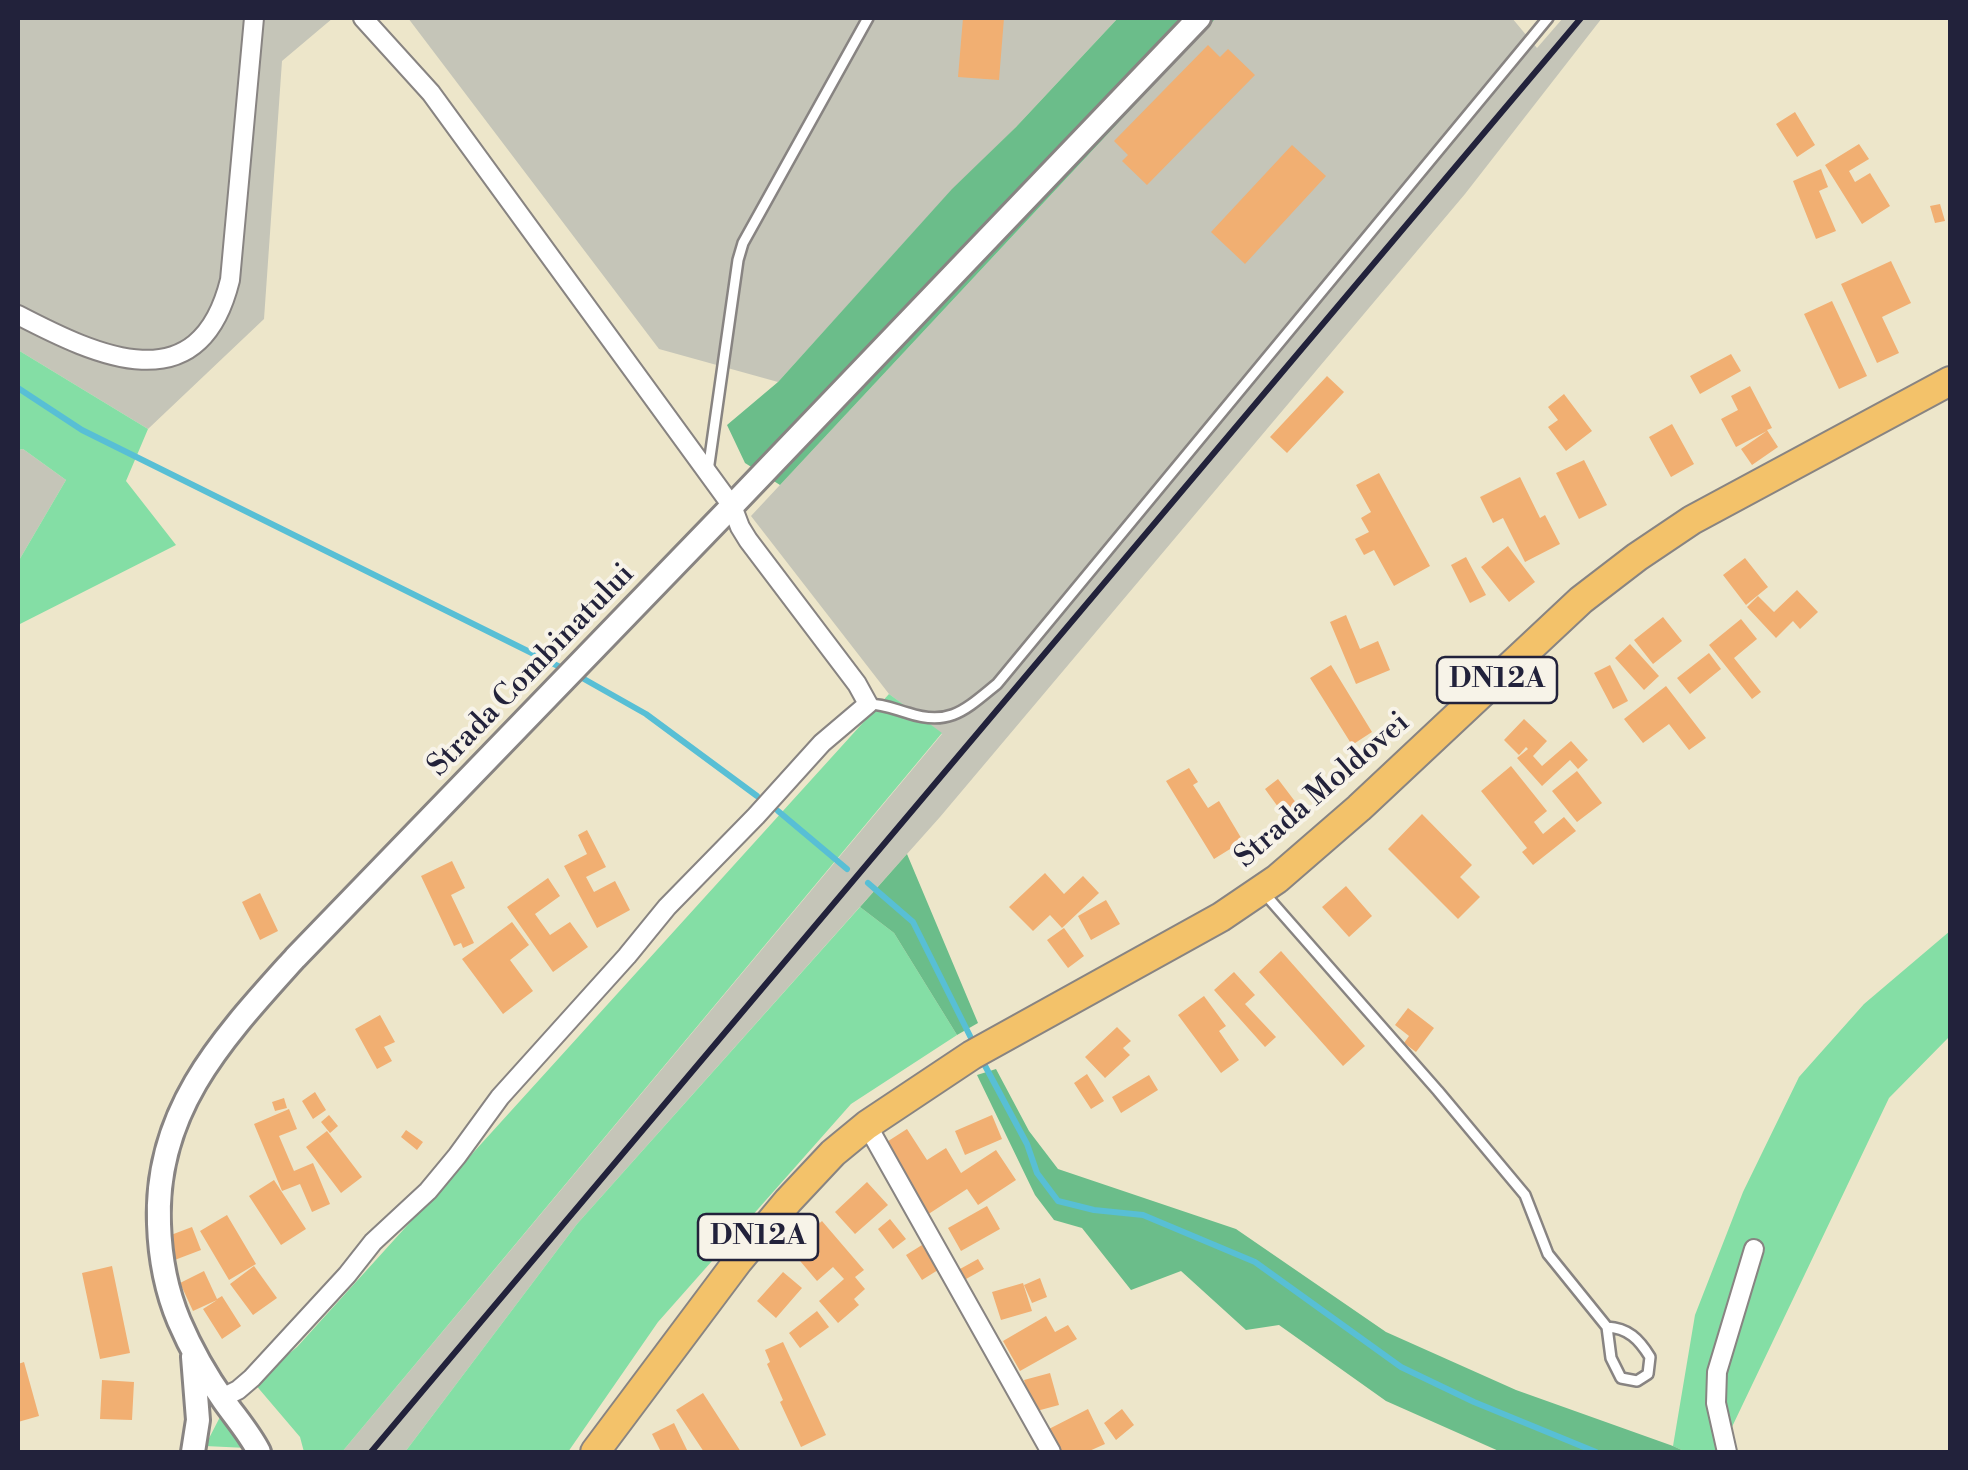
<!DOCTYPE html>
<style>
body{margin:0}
#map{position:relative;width:1968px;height:1470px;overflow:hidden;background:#ede6ca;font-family:"Libre Bodoni",serif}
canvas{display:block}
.frame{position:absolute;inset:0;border:20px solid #22223b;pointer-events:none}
</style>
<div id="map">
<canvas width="1968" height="1470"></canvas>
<div class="frame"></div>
</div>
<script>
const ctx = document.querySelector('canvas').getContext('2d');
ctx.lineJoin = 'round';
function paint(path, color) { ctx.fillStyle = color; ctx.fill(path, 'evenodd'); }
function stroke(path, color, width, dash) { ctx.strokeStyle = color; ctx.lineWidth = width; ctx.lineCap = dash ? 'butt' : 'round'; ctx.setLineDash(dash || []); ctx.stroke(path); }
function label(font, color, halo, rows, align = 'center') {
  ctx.font = font + ' "Libre Bodoni",serif'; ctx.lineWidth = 8; ctx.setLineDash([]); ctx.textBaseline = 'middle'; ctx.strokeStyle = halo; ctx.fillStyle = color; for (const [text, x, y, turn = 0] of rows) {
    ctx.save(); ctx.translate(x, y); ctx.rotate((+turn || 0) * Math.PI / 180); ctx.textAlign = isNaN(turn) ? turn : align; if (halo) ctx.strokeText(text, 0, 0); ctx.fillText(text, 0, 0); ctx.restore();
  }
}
paint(new Path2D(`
 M18,18H333L282,61L264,319L148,429L18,350Z
 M408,18H1118L1016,127L952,190L778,382L659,349Z
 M1216,18H1512L1537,48L1563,18H1602L1465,194L940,817L577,1224L405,1452H342L942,734L889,694L751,516Z
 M23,449L66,480L18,562V450Z`), '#c5c5b8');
paint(new Path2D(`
 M18,350L148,429L126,481L176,545L18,625V562L66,480L23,449L18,450Z
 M889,694L942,733L342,1452H304L300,1437L254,1383L297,1347Z
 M860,907L894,933L957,1035L851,1104L658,1322L568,1452H405L577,1224Z
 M1950,931V1036L1889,1098L1720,1452H1686L1673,1446L1695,1315L1743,1192L1799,1077L1864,1004Z
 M220,1417L247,1448L205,1446Z`), '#84dea5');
paint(new Path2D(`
 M1118,18H1216L780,485L745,463L727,425L778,382L952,189L1016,127Z
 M907,854L978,1023L957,1035L894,933L860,907Z
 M996,1069L1029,1131L1058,1169L1236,1229L1386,1332L1516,1390L1673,1446L1686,1452H1501L1386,1401L1279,1325L1246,1330L1181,1271L1131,1290L1082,1228L1054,1220L1035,1195L977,1075Z`), '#6bbd8a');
stroke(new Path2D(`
 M18,388L82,430L560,667
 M584,679L646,714L757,796
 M778,811L847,869
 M868,883L913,922L973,1042
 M983,1062L1027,1144L1037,1173L1058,1201L1094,1210L1143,1215L1255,1262L1401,1367L1474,1402L1596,1452`), '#58bfd5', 6);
paint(new Path2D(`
 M963,18H1004L999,80L958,77Z
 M1208,45L1220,57L1228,49L1255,75L1147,185L1122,161L1128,155L1114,141Z
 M1795,112L1815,145L1797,157L1776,124Z
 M1859,144L1869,159L1849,171L1855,182L1870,173L1890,206L1862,224L1825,165Z
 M1292,145L1326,176L1245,264L1211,232Z
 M1821,169L1828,187L1819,191L1836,231L1816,239L1793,181Z
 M1940,204L1945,221L1935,223L1930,206Z
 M1891,261L1911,303L1882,317L1899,353L1877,363L1841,284Z
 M1832,301L1867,376L1839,389L1804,314Z
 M1731,354L1741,371L1700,394L1690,376Z
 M1327,376L1344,392L1287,453L1270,437Z
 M1750,386L1772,428L1767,430L1778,447L1752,465L1741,449L1767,431L1736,447L1721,419L1738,410L1731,396Z
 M1564,394L1592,431L1566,451L1548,427L1558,420L1548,407Z
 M1672,424L1694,464L1671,477L1649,437Z
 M1584,460L1607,505L1579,519L1556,473Z
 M1379,473L1430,566L1394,586L1374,550L1364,555L1355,539L1369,532L1361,518L1371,512L1356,485Z
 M1520,477L1540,518L1545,515L1560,544L1525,562L1503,518L1493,523L1480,497Z
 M1508,546L1535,582L1509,602L1481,567Z
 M1466,557L1486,595L1470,603L1451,565Z
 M1745,558L1768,587L1746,605L1723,575Z
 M1797,590L1818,612L1800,629L1793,621L1776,638L1747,607L1758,596L1774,612Z
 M1346,615L1360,649L1378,641L1390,670L1356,684L1330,622Z
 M1663,617L1682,641L1653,664L1634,640Z
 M1741,619L1757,639L1734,658L1761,692L1752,699L1709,645Z
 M1630,644L1659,676L1644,690L1615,658Z
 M1709,653L1721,669L1690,694L1677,678Z
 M1331,665L1372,732L1352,745L1310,678Z
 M1610,665L1628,701L1613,709L1594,673Z
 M1666,686L1706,738L1689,750L1669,724L1643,743L1624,719Z
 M1524,719L1547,741L1533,756L1542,766L1571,741L1588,760L1578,769L1570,760L1542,786L1517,758L1528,749L1526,747L1519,755L1504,740Z
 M1366,741L1376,748L1368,759L1358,753Z
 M1511,766L1547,811L1534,822L1543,834L1564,817L1576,831L1533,865L1522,852L1527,848L1481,791Z
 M1189,768L1198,782L1193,785L1208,808L1219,801L1243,841L1214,859L1166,781Z
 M1577,771L1602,803L1577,822L1552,791Z
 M1278,779L1303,812L1289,822L1265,789Z
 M1422,814L1472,865L1460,877L1480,897L1458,919L1388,849Z
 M587,830L606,867L586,877L594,892L615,881L630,910L597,928L564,866L587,854L578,835Z
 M452,861L465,888L451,895L474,943L463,948L461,943L454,946L421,876Z
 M1045,873L1064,894L1083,876L1099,893L1062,928L1050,915L1033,931L1009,907Z
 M548,878L560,896L535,914L550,935L570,922L588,947L553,972L507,907Z
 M1346,886L1372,916L1349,937L1322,907Z
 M260,893L278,931L260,940L242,902Z
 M1106,900L1120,924L1091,940L1078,916Z
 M512,922L529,945L510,960L533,991L503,1014L462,959Z
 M1064,928L1084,956L1068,968L1047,940Z
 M1281,951L1365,1046L1343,1066L1259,972Z
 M1234,972L1255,995L1245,1004L1276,1037L1265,1047L1214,990Z
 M1204,996L1226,1026L1219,1031L1239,1060L1221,1073L1178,1015Z
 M1408,1008L1434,1028L1416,1052L1404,1043L1409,1036L1395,1025Z
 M380,1015L395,1042L384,1047L392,1061L377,1069L355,1029Z
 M1117,1027L1131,1041L1123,1048L1130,1055L1105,1078L1085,1057Z
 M1087,1074L1104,1101L1091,1109L1074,1083Z
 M1149,1075L1158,1090L1121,1113L1112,1097Z
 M315,1092L326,1110L313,1119L302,1101Z
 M284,1098L287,1108L275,1111L272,1102Z
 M289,1109L297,1129L279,1136L294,1171L313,1163L330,1204L312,1212L300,1184L282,1191L254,1124Z
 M329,1115L338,1126L330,1133L321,1122Z
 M992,1115L1002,1139L965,1155L955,1131Z
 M907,1129L927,1160L946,1148L961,1173L996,1150L1016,1180L978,1205L967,1189L927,1215L882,1145Z
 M406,1130L423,1142L417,1150L401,1137Z
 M327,1131L362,1177L341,1193L306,1147Z
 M274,1180L306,1229L281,1245L249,1196Z
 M867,1182L888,1205L855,1234L835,1212Z
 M987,1206L1000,1229L961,1251L948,1228Z
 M227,1215L256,1264L229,1280L200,1231Z
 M890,1219L906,1239L893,1249L878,1229Z
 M822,1221L864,1270L855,1277L865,1289L854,1299L859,1305L838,1323L819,1301L844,1279L833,1267L817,1281L790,1249Z
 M192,1227L201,1250L172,1261L163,1238Z
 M922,1245L938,1270L922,1280L906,1255Z
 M978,1259L984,1269L966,1279L960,1269Z
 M112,1266L130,1353L100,1359L82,1273Z
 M254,1266L277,1298L253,1315L230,1284Z
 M204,1271L217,1299L222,1296L241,1326L222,1339L203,1309L217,1300L193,1311L180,1283Z
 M783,1272L802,1288L776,1318L757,1301Z
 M1040,1278L1047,1297L1032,1303L1024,1285Z
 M1023,1283L1032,1311L1001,1320L992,1292Z
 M817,1311L829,1327L800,1348L789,1333Z
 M1046,1316L1055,1332L1068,1325L1077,1339L1020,1371L1003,1341Z
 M783,1342L826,1435L801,1447L780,1402L783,1400L767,1364L770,1362L765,1350Z
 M24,1362L39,1416L18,1422V1364Z
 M1050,1373L1059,1405L1033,1412L1024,1380Z
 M102,1380L134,1382L132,1420L100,1419Z
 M703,1393L741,1452H704L676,1410Z
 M1088,1409L1105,1444L1087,1452H1055L1045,1431Z
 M1122,1409L1134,1425L1116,1440L1104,1423Z
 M674,1423L688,1452H661L652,1434Z`), '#f1af72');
const service = new Path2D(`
 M708,471L738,260L743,243L868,18
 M868,704C883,704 894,709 908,713C950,727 966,709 997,684L1548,18
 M1264,893L1438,1091L1525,1195L1548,1254L1607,1327L1611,1358L1621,1378L1637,1381L1648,1374L1650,1357C1639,1339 1628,1328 1607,1327`);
const minor = new Path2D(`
 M18,315C97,356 199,405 230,280L254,18
 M867,1125L1051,1452
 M222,1398L238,1390L252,1378L347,1275L373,1242L428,1191L457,1156L500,1097L627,956L667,907L756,816L822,743L868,704L857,684L748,540L740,527L732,506L431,93L363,18
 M1727,1452L1716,1403L1717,1372L1754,1249`);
const tertiary = new Path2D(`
 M193,1357L198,1420L193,1452
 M259,1452C250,1434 236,1418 224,1401C207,1377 191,1349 179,1321C166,1290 160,1257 159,1224C154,1110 224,1037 295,958L732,506L1199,18`);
const primary = new Path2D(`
 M595,1452L738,1261L788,1201L833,1153L867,1125L972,1055L1221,917L1277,879L1359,808L1581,600L1637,557L1692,520L1950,381`);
stroke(service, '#888482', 14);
stroke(minor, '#888482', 22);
stroke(tertiary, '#888482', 28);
stroke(primary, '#888482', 32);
stroke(service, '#fff', 9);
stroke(minor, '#fff', 18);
stroke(tertiary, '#fff', 22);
stroke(primary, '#f3c26a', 28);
stroke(new Path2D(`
 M371,1452L1581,18`), '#22223b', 6);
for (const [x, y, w] of [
 [1497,680,120],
 [758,1237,120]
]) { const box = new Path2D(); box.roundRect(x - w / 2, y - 23, w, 46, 8); ctx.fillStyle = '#f7f3e8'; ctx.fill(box); stroke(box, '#22223b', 2.5); }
label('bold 28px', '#22223b', null, [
 ["DN12A",1497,680],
 ["DN12A",758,1237]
]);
label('30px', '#22223b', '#f7f3e8', [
 ["Strada Combinatului",532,671,-46],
 ["Strada Moldovei",1323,791,-41]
]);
</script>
